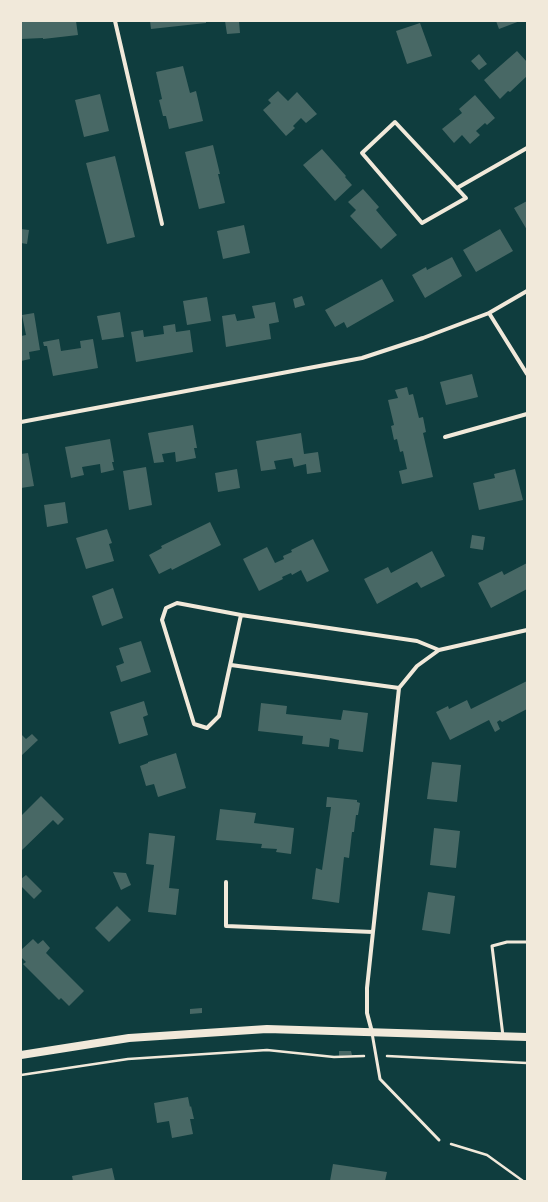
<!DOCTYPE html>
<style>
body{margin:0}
#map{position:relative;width:548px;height:1202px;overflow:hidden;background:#0f3d3e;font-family:"Asap Condensed",sans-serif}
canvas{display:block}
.frame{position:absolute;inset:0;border:22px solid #f1e9da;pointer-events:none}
</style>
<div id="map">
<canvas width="548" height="1202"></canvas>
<div class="frame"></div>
</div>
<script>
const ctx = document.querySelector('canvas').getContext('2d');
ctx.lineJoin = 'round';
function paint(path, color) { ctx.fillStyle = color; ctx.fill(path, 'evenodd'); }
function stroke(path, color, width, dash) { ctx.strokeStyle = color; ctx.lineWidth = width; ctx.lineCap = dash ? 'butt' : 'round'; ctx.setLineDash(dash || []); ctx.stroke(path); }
paint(new Path2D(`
 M21,21H76L78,35L43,39V38L21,39Z
 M150,21H206V23L151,29Z
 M225,21H239L240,33L227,34Z
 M496,21H520L499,29Z
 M420,23L432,56L407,64L396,31Z
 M517,51L527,62V76L510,92L508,91L500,99L484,80Z
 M479,54L487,64L479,70L471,61Z
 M183,66L190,93L196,91L203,121L169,129L166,116H163L159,100L162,99L156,72Z
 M278,91L288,101L297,92L317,114L306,123L301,118L293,126L295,128L286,136L263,110L271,103L268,100Z
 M100,94L109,131L84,137L75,100Z
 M475,95L495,118L487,125L485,123L476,131L480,135L470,144L462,135L454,143L442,129L462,113L459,109Z
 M213,145L220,174H218L225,203L199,209L185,152Z
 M322,149L346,176L345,177L352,185L335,201L303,165Z
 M115,156L135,237L107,244L86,163Z
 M363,189L379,207L376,210L397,235L381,249L350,216L356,210L348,202Z
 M527,201V230L514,208Z
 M244,225L250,253L223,259L217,231Z
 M21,229L29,230L27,244L21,243Z
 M500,229L513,251L476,272L463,250Z
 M452,257L462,276L425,298L412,275L426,267L427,270Z
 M382,279L394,301L347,328L344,322L335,327L325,310Z
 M302,296L305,305L295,308L293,299Z
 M207,297L211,321L187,325L183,301Z
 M275,302L279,322L269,324L271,339L226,347L222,316L235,314L237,321L255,318L252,306Z
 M120,312L124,337L102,340L97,316Z
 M34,313L40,350L29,352L30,359L21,361V336L26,335L22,315Z
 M175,324L176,332L190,330L193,352L136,362L131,332L143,330L144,337L164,334L163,326Z
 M59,339L61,351L81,348L80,341L93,339L98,368L53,376L47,346H44L43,342Z
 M472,374L478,397L446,405L440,382Z
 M407,387L409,395L413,394L419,418L423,417L426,432L423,433L433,477L402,484L399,471L407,469L403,451L400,452L397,439L394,440L391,426L394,425L388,400L398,398L395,390Z
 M193,425L197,448H194L196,458L176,462L175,452L162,454L164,462L154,463L148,433Z
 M301,433L304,454L318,452L321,472L307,474L306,464L294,467L292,458L274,461L276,469L261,471L256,441Z
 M110,439L114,462H112L114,470L101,473L100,464L82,467L84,475L71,478L65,447Z
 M28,453L34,486L21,488V454Z
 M146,467L152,505L129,510L123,471Z
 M237,469L240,488L218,492L215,473Z
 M515,469L523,500L479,510L473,483L495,478L494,474Z
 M65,502L68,523L47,527L44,505Z
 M210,522L221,545L172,570L171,568L159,574L149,555L162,548L161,546Z
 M107,529L112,543L109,544L114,561L86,569L76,538Z
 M472,535L485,537L483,550L470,548Z
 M313,539L329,571L307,582L301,570L292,575L291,573L282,577L283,579L259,591L243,559L267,547L275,563L284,559L283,556L292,552L291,550Z
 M432,551L445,576L421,588L417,582L377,604L364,579L388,567L391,573Z
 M527,563V589L491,608L478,583L502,571L504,575Z
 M113,588L123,618L102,626L92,596Z
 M141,641L151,672L121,682L116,666L124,663L119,648Z
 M527,681V709L502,722L500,720L497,722L500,729L495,732L489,720L450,740L436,712L448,706L449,709L467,700L471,709Z
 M144,701L148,715L143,717L148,735L119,744L110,712Z
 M261,703L287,706L286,714L341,720L343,710L368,713L363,752L338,749L339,740L330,738L329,747L302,744L303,736L258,731Z
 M21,734L26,739L32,734L38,740L21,756Z
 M176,753L186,788L158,797L154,784L146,786L140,766L148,763V762Z
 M432,762L461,765L457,802L427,799Z
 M41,796L64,819L58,825L53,820L21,851V816Z
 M327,797L357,800V802L360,803L358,815H356L354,832H352L349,858L344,857L339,903L312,899L316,868L322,870L331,807H326Z
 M220,809L256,813L254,823L294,828L291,854L276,852L277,849L261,848L262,844L216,840Z
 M434,828L460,831L456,868L430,865Z
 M149,833L175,836L169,888L179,889L176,915L148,912L154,865L146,864Z
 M113,872L126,873L131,885L121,890Z
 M26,875L42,891L34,899L21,886V879Z
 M428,892L455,896L450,934L422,930Z
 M117,906L131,920L109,942L95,928Z
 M33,939L38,944L43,940L50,948L46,953L84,991L69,1006L61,998L59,1000L23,964L26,962L21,957V950Z
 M202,1008V1013L190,1014V1009Z
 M339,1051H351L352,1055L339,1056Z
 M188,1097L190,1107L191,1106L194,1119H190L193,1134L172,1138L169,1121L157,1123L154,1103Z
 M333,1164L387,1172L385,1181H330Z
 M112,1168L115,1181H73L72,1176Z`), '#486865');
stroke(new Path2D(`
 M387,1056L527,1063
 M21,1075L128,1059L267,1050L334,1057L364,1056
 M451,1144L487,1155L523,1181`), '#f1e9da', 2.5);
stroke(new Path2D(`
 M372,1033L380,1079L439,1140
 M503,1036L492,946L507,942H527`), '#f1e9da', 3);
stroke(new Path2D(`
 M115,21L162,224
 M395,122L466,198L422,223L362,153Z
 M457,188L527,148
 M489,313L527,374
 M21,422L362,358L423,338L489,313L527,291
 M445,437L527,414
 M241,615L219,716L207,728L194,724L162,620L166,608L177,603L241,615L417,641L439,650
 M231,665L399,688
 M226,882V926L373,932
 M372,1032L367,1013V988L399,688L417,666L439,650L527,630`), '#f1e9da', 4);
stroke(new Path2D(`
 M21,1055L129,1038L267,1029L527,1037`), '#f1e9da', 8);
</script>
